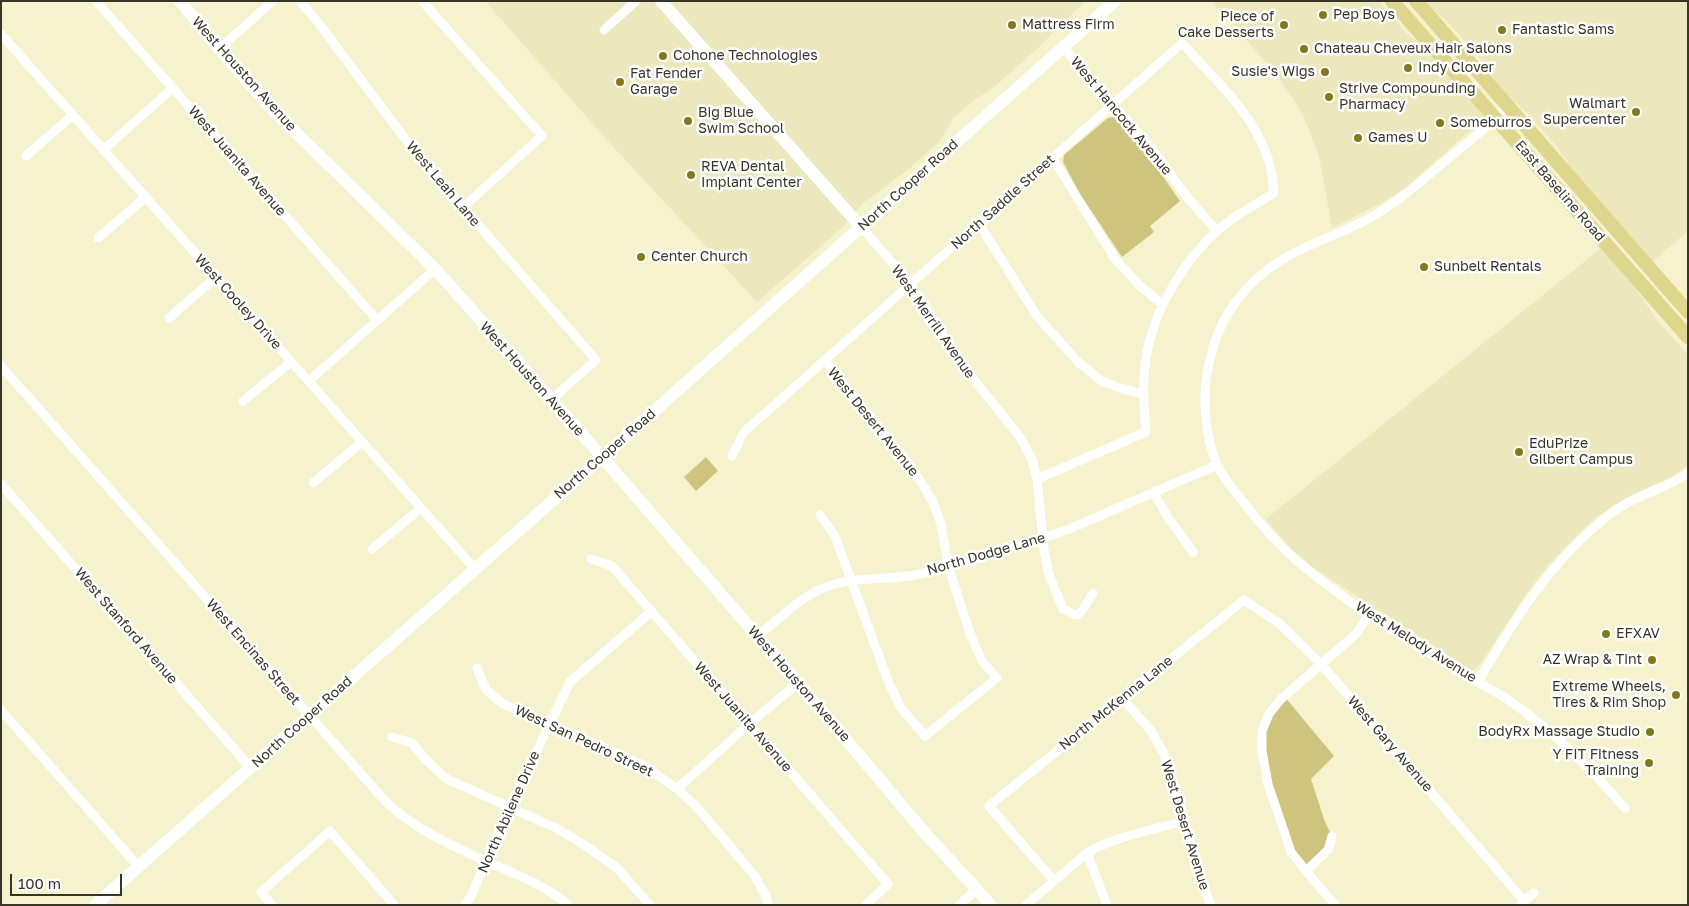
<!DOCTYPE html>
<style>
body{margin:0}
#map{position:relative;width:1689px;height:906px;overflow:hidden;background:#f6f2ce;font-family:"Golos Text",sans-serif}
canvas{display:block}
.frame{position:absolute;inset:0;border:2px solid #373527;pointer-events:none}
.scale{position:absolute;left:10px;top:874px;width:112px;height:22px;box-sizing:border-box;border:2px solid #373527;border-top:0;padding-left:6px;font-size:15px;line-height:18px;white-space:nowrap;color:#373527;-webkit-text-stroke:4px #fff;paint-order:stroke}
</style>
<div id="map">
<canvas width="1689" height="906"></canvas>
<div class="frame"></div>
<div class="scale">100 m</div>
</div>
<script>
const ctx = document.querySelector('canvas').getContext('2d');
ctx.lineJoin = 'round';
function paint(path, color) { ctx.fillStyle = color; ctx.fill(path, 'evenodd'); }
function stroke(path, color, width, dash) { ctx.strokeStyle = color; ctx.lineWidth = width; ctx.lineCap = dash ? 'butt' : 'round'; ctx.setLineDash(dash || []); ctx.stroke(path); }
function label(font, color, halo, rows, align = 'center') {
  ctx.font = font + ' "Golos Text",sans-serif'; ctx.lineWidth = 5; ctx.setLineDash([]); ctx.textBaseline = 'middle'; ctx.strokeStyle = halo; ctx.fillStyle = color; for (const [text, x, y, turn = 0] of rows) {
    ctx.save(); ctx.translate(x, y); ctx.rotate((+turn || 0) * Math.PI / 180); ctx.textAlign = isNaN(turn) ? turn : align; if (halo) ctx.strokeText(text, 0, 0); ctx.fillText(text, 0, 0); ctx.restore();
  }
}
paint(new Path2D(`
 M485,1H1086L1060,25L1040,46L998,84L975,100L954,117L939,142L910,168L863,203L844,226L757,302L606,139Z
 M1212,1H1379L1407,34L1422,45L1480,112L1483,116L1482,120L1404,189L1381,203L1332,228L1319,156L1303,114L1277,75Z
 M1426,1H1688V231L1653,261L1573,171L1556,145L1529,115L1500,88L1477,55L1448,22L1429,7Z
 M1601,248L1635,288L1657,320L1688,355V465L1671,477L1629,496L1595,518L1548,565L1528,591L1481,663L1474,670H1471L1314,568L1291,549L1266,519Z`), '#ece7bc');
paint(new Path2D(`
 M1114,117L1153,162L1180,201L1150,226L1154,232L1122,257L1080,194L1063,162L1064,155L1108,118Z
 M706,457L718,471L696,491L684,477Z
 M1284,696L1334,756L1311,779L1325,822L1332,836L1328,850L1306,871L1291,852L1262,751L1269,714Z`), '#cec47e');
stroke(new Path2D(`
 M96,1L377,320
 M300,1L317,21L418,156L596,360L551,400
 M422,1L542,136L462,208
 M604,30L636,1
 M1,34L475,569
 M1063,47L1152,149L1187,197L1217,231
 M219,49L273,1
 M1501,113C1485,129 1467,143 1450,157C1423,180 1397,203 1366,220C1328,240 1284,251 1253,282C1226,309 1213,337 1207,374C1202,399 1206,442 1218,466C1225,481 1238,495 1248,508C1264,528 1282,549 1302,565C1352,607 1410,641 1466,676C1480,684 1494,690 1507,699C1553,730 1589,767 1625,808
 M103,150L173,88
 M26,156L73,115
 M1052,157L1115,259L1139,285L1163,305
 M979,224L1037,316L1079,363L1102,381L1122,389L1143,394
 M861,227L902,274L925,306L959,361L1020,437L1032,459L1037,479L1044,550L1049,575L1063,609L1076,615L1082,611L1093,593
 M98,238L146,197
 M169,318L216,277
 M1,366L386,802C419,833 461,850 502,868C525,878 549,888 568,905
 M309,381L435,269
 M243,401L291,362
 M732,456L744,432L1182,43C1213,78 1251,110 1267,156C1272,168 1273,181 1274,193C1260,202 1245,210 1232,219C1190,249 1153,308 1146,359C1142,383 1144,407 1146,432L1037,479
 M313,483L362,442
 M1,484L250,767
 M1154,493L1167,516L1193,552
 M820,515L835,536L888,681L901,708L925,736L997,678L982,661L970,634L948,565L941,524L932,500L912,468L824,360
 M372,549L421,508
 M591,559L612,566L888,884L866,905
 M757,636C776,622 794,603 815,592C847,574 886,582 920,574C969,562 1019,546 1067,530L1217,465
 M477,668L486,690L503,704L643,765L677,789L696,806L754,875L766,896L768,905
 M1478,682C1514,619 1554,556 1613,512C1636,494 1665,490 1688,473
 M1122,698L1151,731L1164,754L1185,821L1203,886L1211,905
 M1,710L138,866
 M392,737L412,743L427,761L447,779L558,829L586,846L617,868L650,905
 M677,789L749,724L798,683
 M1087,853L1107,905
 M1306,871L1328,850L1332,836
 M1054,881L989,806L1244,600L1280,624L1321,664L1524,901
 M1521,904L1534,893
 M272,905L261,892L330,831L394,905
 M465,905L471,896L509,808L570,682L652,611
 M959,905L977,889
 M1026,905L1087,853C1117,836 1152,830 1185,821
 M1335,905L1306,871L1291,852L1268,784L1262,751V731L1269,714L1281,699L1356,634L1369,615`), '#fff', 9);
stroke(new Path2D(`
 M180,1L219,49L272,109L435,269L576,427L798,683L925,833L991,905
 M661,1L861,227
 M95,905L661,405L1115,1`), '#fff', 12);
stroke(new Path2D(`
 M1392,1L1688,337
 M1416,1L1688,312`), '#dfd68e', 14);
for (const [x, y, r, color] of [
 [1323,15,5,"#84781d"],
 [1012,25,5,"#84781d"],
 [1284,25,5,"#84781d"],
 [1502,30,5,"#84781d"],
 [1304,49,5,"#84781d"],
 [663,56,5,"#84781d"],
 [1408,68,5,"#84781d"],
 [1325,72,5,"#84781d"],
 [620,82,5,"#84781d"],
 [1329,97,5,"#84781d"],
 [1636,112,5,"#84781d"],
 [688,121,5,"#84781d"],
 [1440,123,5,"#84781d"],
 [1358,138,5,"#84781d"],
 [691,175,5,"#84781d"],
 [641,257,5,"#84781d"],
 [1424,267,5,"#84781d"],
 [1519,452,5,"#84781d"],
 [1606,634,5,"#84781d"],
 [1652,660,5,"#84781d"],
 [1676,695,5,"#84781d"],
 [1650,732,5,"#84781d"],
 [1649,763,5,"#84781d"]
]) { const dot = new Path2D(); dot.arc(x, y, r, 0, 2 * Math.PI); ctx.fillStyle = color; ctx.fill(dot); stroke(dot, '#fff', 2); }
label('14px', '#373527', '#fff', [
 ["Pep Boys",1333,15],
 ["Piece of",1274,17,"right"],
 ["Cake Desserts",1274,33,"right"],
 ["Mattress Firm",1022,25],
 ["Fantastic Sams",1512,30],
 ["Chateau Cheveux Hair Salons",1314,49],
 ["Cohone Technologies",673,56],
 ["Indy Clover",1418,68],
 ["Susie's Wigs",1315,72,"right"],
 ["Fat Fender",630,74],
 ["Garage",630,90],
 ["Strive Compounding",1339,89],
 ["Pharmacy",1339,105],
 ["Walmart",1626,104,"right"],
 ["Supercenter",1626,120,"right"],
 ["Big Blue",698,113],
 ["Swim School",698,129],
 ["Someburros",1450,123],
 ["Games U",1368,138],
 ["REVA Dental",701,167],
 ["Implant Center",701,183],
 ["Center Church",651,257],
 ["Sunbelt Rentals",1434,267],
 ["EduPrize",1529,444],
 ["Gilbert Campus",1529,460],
 ["EFXAV",1616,634],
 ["AZ Wrap & Tint",1642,660,"right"],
 ["Extreme Wheels,",1666,687,"right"],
 ["Tires & Rim Shop",1666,703,"right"],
 ["BodyRx Massage Studio",1640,732,"right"],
 ["Y FIT Fitness",1639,755,"right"],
 ["Training",1639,771,"right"]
], 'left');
label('14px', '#373527', '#fff', [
 ["West Houston Avenue",244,74,48],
 ["West Hancock Avenue",1121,116,50],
 ["West Juanita Avenue",237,161,49],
 ["West Leah Lane",443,184,50],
 ["North Cooper Road",908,185,-42],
 ["East Baseline Road",1560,191,49],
 ["North Saddle Street",1003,202,-42],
 ["West Cooley Drive",238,302,48],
 ["West Merrill Avenue",933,322,55],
 ["West Houston Avenue",532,379,48],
 ["West Desert Avenue",873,422,51],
 ["North Cooper Road",605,454,-41],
 ["North Dodge Lane",986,554,-16],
 ["West Stanford Avenue",126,626,49],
 ["West Melody Avenue",1416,642,32],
 ["West Encinas Street",253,652,49],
 ["West Houston Avenue",799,684,49],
 ["North McKenna Lane",1116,703,-39],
 ["West Juanita Avenue",743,717,49],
 ["North Cooper Road",302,722,-42],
 ["West San Pedro Street",584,741,25],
 ["West Gary Avenue",1390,744,49],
 ["North Abilene Drive",509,812,-66],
 ["West Desert Avenue",1185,825,73]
]);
</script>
